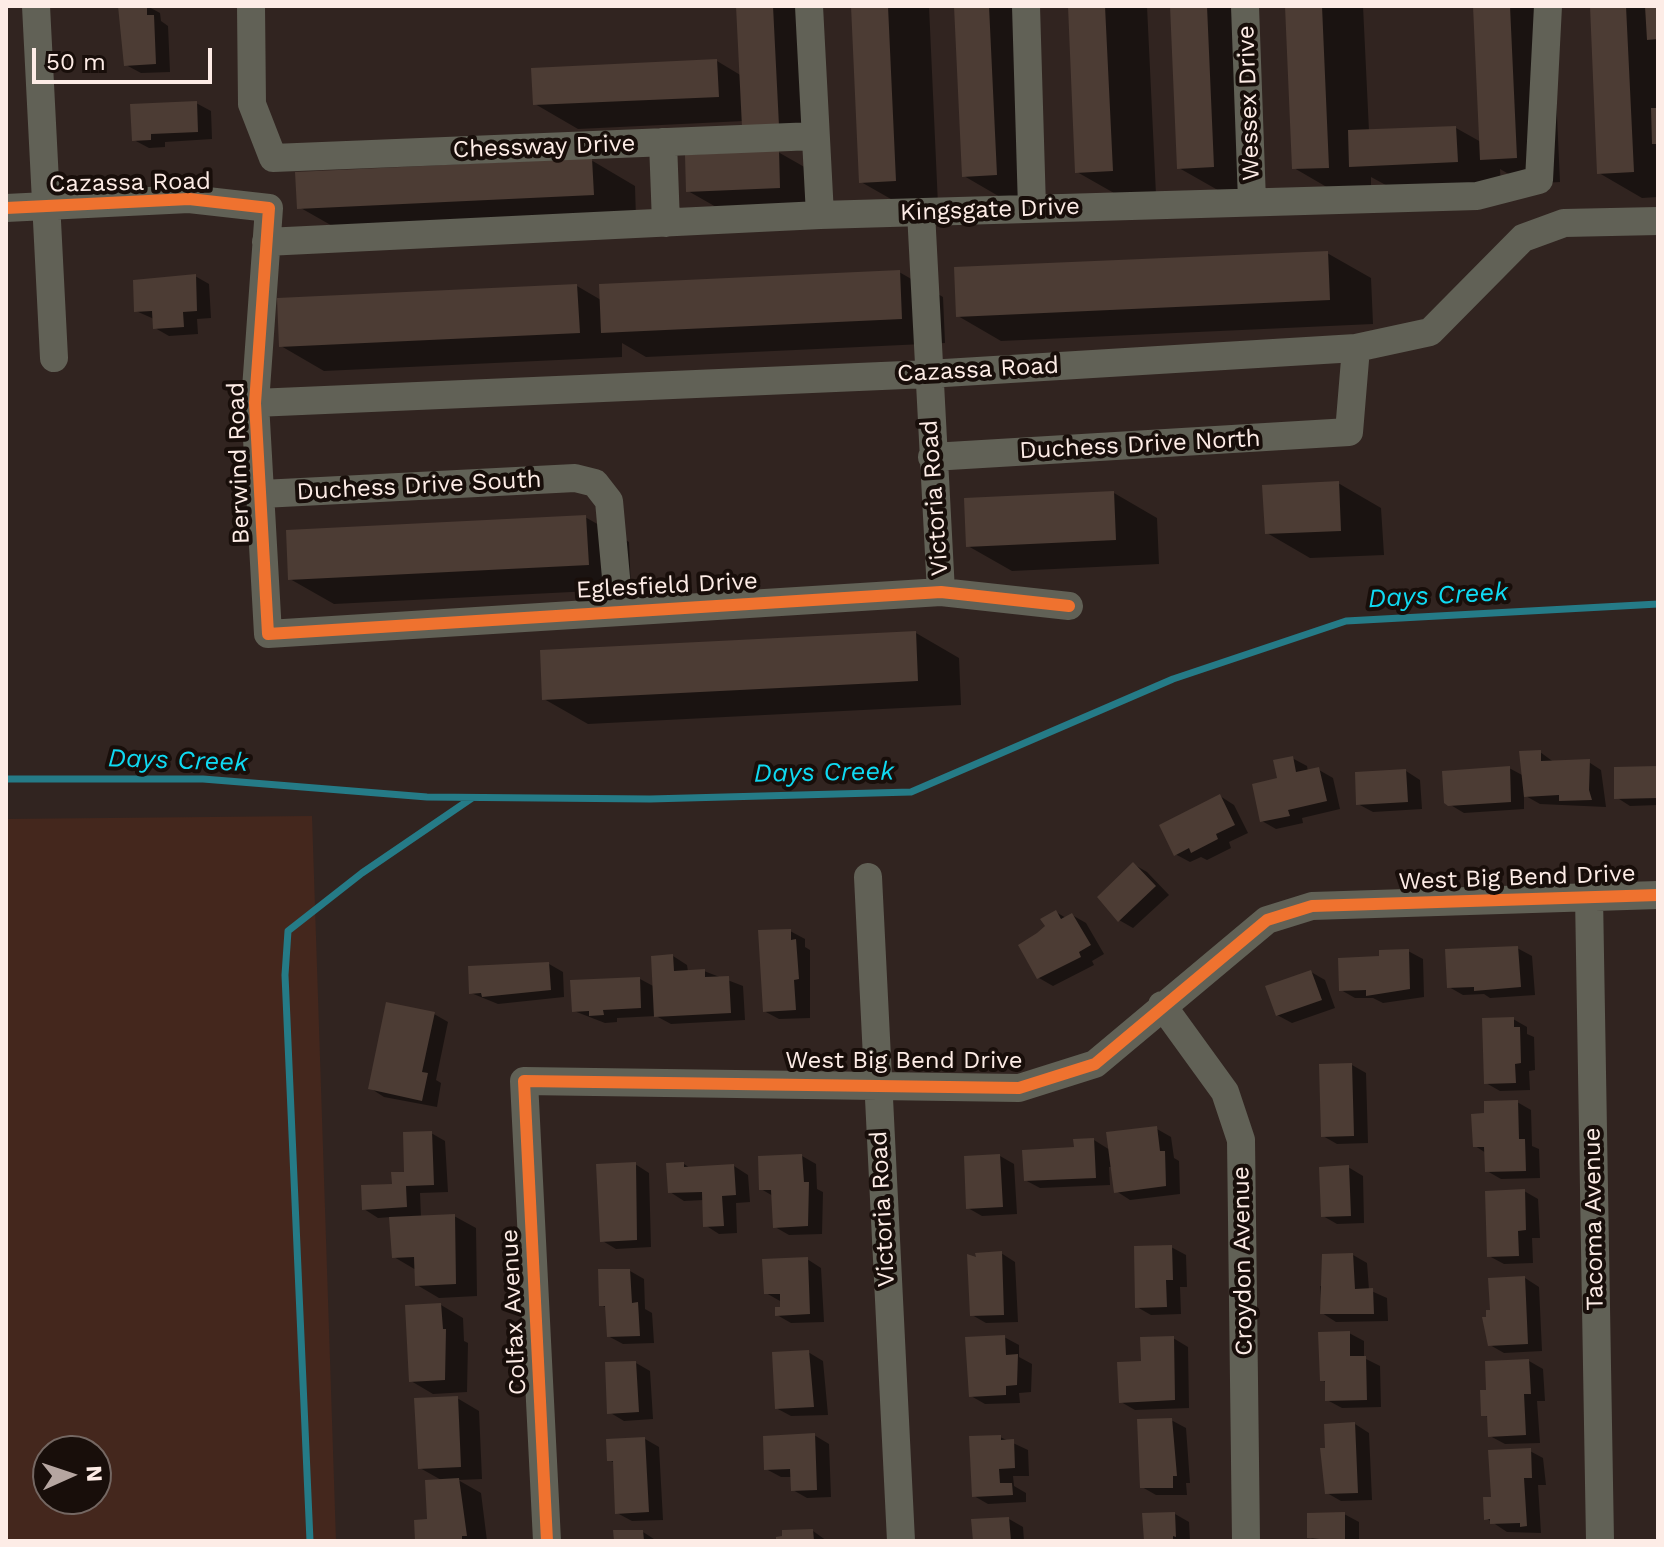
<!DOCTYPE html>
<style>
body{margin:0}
#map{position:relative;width:1664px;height:1547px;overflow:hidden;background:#312420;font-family:"Work Sans",sans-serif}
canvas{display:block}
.frame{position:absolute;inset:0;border:8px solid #fdece6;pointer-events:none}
.north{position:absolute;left:32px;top:1435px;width:80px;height:80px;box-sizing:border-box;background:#180e0a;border:2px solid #746762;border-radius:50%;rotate:87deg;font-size:22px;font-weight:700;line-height:32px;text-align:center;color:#fdece6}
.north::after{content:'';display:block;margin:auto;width:28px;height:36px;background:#b6a6a1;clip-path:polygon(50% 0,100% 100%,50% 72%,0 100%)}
.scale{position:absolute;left:32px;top:48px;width:180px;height:36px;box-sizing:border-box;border:4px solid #fdece6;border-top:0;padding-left:10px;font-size:24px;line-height:28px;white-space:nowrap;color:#fdece6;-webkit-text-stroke:6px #180e0a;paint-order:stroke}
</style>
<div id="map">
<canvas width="1664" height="1547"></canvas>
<div class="frame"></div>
<div class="north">N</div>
<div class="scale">50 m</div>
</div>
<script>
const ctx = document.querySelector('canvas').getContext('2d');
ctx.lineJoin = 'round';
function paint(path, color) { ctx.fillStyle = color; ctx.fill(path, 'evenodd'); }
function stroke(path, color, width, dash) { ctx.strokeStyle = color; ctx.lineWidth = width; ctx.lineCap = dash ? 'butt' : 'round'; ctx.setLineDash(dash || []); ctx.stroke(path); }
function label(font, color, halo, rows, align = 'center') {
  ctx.font = font + ' "Work Sans",sans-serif'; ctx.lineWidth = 8; ctx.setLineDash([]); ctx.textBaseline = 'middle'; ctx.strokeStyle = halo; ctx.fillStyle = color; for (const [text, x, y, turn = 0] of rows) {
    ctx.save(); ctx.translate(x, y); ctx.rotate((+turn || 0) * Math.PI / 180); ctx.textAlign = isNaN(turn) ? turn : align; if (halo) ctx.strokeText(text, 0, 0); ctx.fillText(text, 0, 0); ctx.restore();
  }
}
paint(new Path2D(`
 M312,816L336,1541H6V819ZM48,1451H96V1499H48Z`), '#44271d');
paint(new Path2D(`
 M120,6H147L160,13L161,21L168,26L170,72L141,73L126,65Z
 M738,6H815L821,150L788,151L744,126V121L578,129L535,104L717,61L742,76Z
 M853,6H929L938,205L905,207L861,182Z
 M956,6H1031L1040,200L1007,201L964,176Z
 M1070,6H1147L1156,195L1121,197L1077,172Z
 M1172,6H1249L1257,191L1223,193L1179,168Z
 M1287,6H1363L1369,131L1456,128L1481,142L1475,6H1552L1560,182L1526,184L1500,169L1501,186L1395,190L1371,177V192L1337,193L1294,168Z
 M1592,6H1658V197L1642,198L1599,173Z
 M196,103L211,111L212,139L165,142V147L149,148L134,140Z
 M778,152L822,177L823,212L732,216L688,191Z
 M591,160L635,186L636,219L343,232L299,207Z
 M1327,253L1371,278L1373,324L1001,341L958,316Z
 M899,272L943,297L945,343L646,357L622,343V357L324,371L281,346L577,286L601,300Z
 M195,276L209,284L211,318L197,319L198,334L169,336L155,328L154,319L136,311Z
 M1338,483L1381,508L1384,555L1310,558L1267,533Z
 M1114,493L1157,518L1159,564L1012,571L968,546Z
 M585,517L629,542L631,589L334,604L290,579Z
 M916,633L959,658L961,705L588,724L544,699Z
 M1540,752L1555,763L1587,761L1601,770L1606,807L1540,804L1524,795V809L1464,813L1449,804L1509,768L1524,776Z
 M1292,758L1307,766L1308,772L1319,770L1333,778L1340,809L1302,818L1303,823L1276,829L1262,821Z
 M1658,768V805L1630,806L1616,797Z
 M1406,771L1420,780L1422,809L1373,812L1358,804Z
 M1220,796L1234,805L1248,833L1229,842L1231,848L1207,860L1201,857L1190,862L1175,854Z
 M1133,864L1147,872L1169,895L1133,928L1119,920Z
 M1056,912L1066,918L1072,915L1086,923L1104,954L1092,961L1094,965L1053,986L1039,978V935Z
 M790,931L805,939V947L810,950V1018L779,1019L764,1011Z
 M1517,948L1532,956L1535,995L1490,998L1484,994L1463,995L1449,987Z
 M1408,951L1423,959L1424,997L1383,1003L1373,998H1355L1341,990L1382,958Z
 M673,956L687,965L688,972L704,971L743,986L745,1020L671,1024L656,1016L617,1018V1022L605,1023L574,1011L640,979L655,987Z
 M549,964L563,972L564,997L498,1004L471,993Z
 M1311,972L1325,980L1335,1008L1292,1023L1277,1015Z
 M434,1014L448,1022L436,1080L441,1083L437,1107L384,1097L370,1088Z
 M1513,1019L1527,1027V1034L1534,1037L1535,1070L1529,1071L1530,1090L1500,1091L1486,1083Z
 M1352,1065L1366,1073L1368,1143L1337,1144L1323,1136Z
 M1517,1102L1531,1110L1532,1146L1539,1149L1540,1178L1501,1179L1487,1171L1486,1153L1475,1146L1486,1115Z
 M1157,1129L1171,1137L1174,1158L1179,1161L1180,1194L1130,1200L1116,1191L1112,1167H1109L1110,1185L1040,1188L1025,1180L1094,1140L1110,1150Z
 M431,1133L445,1141L448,1192L420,1193L421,1217L454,1216L476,1228L477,1296L439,1298L417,1285L416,1270L394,1257L391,1217L378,1218L364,1209L406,1174Z
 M802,1156L816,1164L817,1189L823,1192L822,1234L789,1235L775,1227L773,1196L761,1189Z
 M1000,1156L1014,1164L1017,1214L982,1216L968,1208Z
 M635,1164L649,1173L651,1247L616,1249L601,1240Z
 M684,1164L690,1168L734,1166L748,1175L750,1202L736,1203L737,1233L719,1234L705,1225L704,1200L684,1201L670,1192Z
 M1348,1167L1363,1176L1364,1223L1337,1224L1323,1216Z
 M1524,1191L1538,1199L1540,1238H1532L1533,1263L1504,1264L1489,1256Z
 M1171,1247L1186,1255L1187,1287H1180L1181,1314L1151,1315L1137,1307Z
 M1001,1253L1015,1262L1018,1322L986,1323L972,1315Z
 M1353,1255L1367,1263L1369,1290L1387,1298L1388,1321L1336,1322L1322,1313L1320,1286H1325Z
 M807,1259L821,1268L824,1322L791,1323L777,1315L783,1309L780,1301L766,1293Z
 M630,1271L644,1279L645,1309L652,1313L654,1343L623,1344L608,1336L607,1308L601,1305Z
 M1525,1278L1539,1287L1542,1351L1504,1353L1490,1345L1484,1319Z
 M441,1305L463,1318L464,1341L468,1343L467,1392L433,1394L411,1381Z
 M1349,1333L1364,1341V1358L1380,1366L1381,1407L1342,1408L1327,1400V1383L1322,1380Z
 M1004,1337L1019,1345V1357L1032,1364L1031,1392L1019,1393L1020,1403L985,1404L971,1396Z
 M1173,1338L1188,1347L1189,1408L1135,1410L1121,1402L1143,1363Z
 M808,1352L823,1361L828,1415L791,1416L776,1408Z
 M1529,1361L1543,1369L1545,1401H1537L1540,1443L1505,1444L1490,1436L1489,1418L1483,1414L1488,1392Z
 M636,1363L650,1371L653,1419L624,1421L609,1412Z
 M457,1398L479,1411L482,1479L458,1480L481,1493L487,1541H417L429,1521L443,1481L420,1468Z
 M1171,1420L1186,1428L1190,1483H1186L1187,1495H1156L1142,1487Z
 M1355,1424L1369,1433L1372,1500L1341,1501L1327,1493V1450Z
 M814,1435L829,1444L831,1497L807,1498L793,1490L792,1477H781L766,1469Z
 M1000,1437L1028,1450L1029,1476H1013L1014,1486L1026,1493V1502L988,1504L974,1496Z
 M645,1439L659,1447L663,1520L632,1521L617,1513L615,1463L609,1460Z
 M1528,1450L1543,1458L1546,1485H1538L1541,1533L1507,1532L1486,1518L1493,1499Z
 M1175,1514L1189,1522L1190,1541H1146Z
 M1344,1514L1359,1522V1541H1316L1309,1537Z
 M1009,1519L1023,1527L1024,1541H975Z
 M813,1531L827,1541H778Z
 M643,1532L657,1541H614Z`), '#0007');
stroke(new Path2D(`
 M6,779H203L427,797L650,799L911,792L1173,679L1346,621L1658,604
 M310,1541L285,975L288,931L362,873L472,798`), '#257b87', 7);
paint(new Path2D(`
 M118,6H147V15H154L156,64L124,66Z
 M736,6H773L779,126L742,127Z
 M851,6H888L896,181L859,183Z
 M954,6H989L997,175L962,177Z
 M1068,6H1105L1113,171L1075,173Z
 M1170,6H1207L1214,167L1177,169Z
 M1285,6H1322L1329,168L1292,169Z
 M1473,6H1510L1517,158L1480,160Z
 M1590,6H1626L1634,172L1597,174Z
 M1645,6H1658V39L1647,40Z
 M717,59L719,97L533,105L531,68Z
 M197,101L198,132L151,134V140L132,141L130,104Z
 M1651,108H1658V144H1652Z
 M1456,126L1458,162L1349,167L1348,130Z
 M779,150L780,188L686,192L685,155Z
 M592,158L594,195L297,209L295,172Z
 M1328,251L1330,300L956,317L954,267Z
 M900,270L902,319L601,333L599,284Z
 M196,274L197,311L183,312L184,327L153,329L152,311L134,312L133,280Z
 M577,284L580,333L279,347L277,298Z
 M1339,481L1341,531L1265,534L1262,485Z
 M1114,491L1116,540L966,547L964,498Z
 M586,515L589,565L288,580L286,530Z
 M916,631L918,681L542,700L540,650Z
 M1541,750V761L1590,759L1589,790L1592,800L1559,801V795L1524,797L1519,751Z
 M1293,756L1296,772L1319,767L1327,801L1288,810L1290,816L1260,822L1252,784L1277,778L1273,760Z
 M1510,766L1511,802L1448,806L1444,803L1442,771Z
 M1658,766V798L1614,799V767Z
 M1406,769L1408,802L1356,805L1355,772Z
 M1220,794L1235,825L1216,834L1218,839L1191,853L1189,848L1174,856L1159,825Z
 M1133,862L1156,886L1118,922L1097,897Z
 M1056,910L1061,919L1072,913L1091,945L1079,952L1081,957L1037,979L1018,945L1037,933L1045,926L1040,919Z
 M791,929V940L796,939L799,979L794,980L796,1010L763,1012L758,930Z
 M1518,946L1521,987L1474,991V987L1447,988L1445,949Z
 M1409,949L1410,989L1366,996V990L1339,991L1338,958L1379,956V950Z
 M673,954L674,971L705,969V977L729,976L731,1013L654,1017L651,956Z
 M549,962L551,990L482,997L481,993L469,994L468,966Z
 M1311,970L1322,1000L1276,1016L1265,986Z
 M640,977L641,1008L603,1010L604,1015L589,1016V1011L572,1012L570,980Z
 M386,1002L435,1012L422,1072L428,1073L422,1101L368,1089Z
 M1514,1017V1027H1520L1521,1063L1515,1064L1516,1083L1484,1084L1482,1018Z
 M1352,1063L1354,1136L1321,1137L1319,1064Z
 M1518,1100L1519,1139H1525L1526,1171L1485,1172L1484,1147H1473L1471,1114L1484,1113V1101Z
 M1157,1126L1160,1151H1165L1166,1186L1114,1193L1106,1132Z
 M432,1131L434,1185L406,1186L407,1207L362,1210L361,1185L392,1184L391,1172H404L403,1132Z
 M1094,1138L1096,1178L1024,1181L1022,1150L1074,1147L1073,1139Z
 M802,1154L804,1182H809L808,1226L773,1228L771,1190H759L758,1156Z
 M1000,1154L1003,1207L966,1209L964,1156Z
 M636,1162L637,1240L600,1242L596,1164Z
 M684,1162V1167L734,1164L736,1195L722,1196L724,1226L703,1227L702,1192L668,1193L666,1163Z
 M1349,1165L1351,1216L1321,1217L1319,1167Z
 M1525,1189L1526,1230L1518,1231L1519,1256L1487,1257L1485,1191Z
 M455,1214L456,1284L415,1286L414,1257L392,1258L389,1217Z
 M1172,1245L1173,1280H1166L1167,1307L1135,1308L1134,1246Z
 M1002,1251L1004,1315L970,1316L967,1254L976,1257L975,1253Z
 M1353,1253L1355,1289L1373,1288L1374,1314H1320L1322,1254Z
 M808,1257L810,1314L775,1316V1307H780V1294H764L762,1259Z
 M598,1269H630L632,1303L638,1302L640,1336L607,1337L605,1306H599Z
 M1525,1276L1528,1344L1488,1346L1482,1317H1486V1310H1490L1488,1278Z
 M441,1303L443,1329H446L445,1380L409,1382L405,1305Z
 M1350,1331V1356H1366L1367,1400L1325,1401V1381H1320L1318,1332Z
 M1005,1335L1006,1355L1018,1354L1017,1385L1006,1386V1395L969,1397L965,1337Z
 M1174,1336L1175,1400L1119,1403L1117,1362L1141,1361L1140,1337Z
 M809,1350L814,1407L775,1409L772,1352Z
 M1529,1359L1531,1394H1524L1526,1435L1488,1437L1487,1416H1481L1480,1390H1486L1485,1361Z
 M636,1361L639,1412L607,1414L605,1362Z
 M458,1396L461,1467L418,1469L414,1398Z
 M1172,1418L1177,1476H1173V1488H1140L1137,1419Z
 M1355,1422L1358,1493L1325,1494L1320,1448H1325L1324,1424Z
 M815,1433L817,1490L791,1491L790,1469L764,1470L763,1436Z
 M1001,1435V1440L1014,1439L1015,1468L999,1469L1000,1483H1012L1013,1495L972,1497L969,1436Z
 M645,1437L649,1512L615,1514L613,1461H607L606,1439Z
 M1531,1448L1532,1478H1524L1527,1526L1520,1527V1523L1490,1524V1519L1484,1520L1483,1497H1491L1488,1450Z
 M459,1478L467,1536H462V1541H415L414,1520L427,1519L425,1480Z
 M1175,1512L1176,1537L1173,1536V1541H1144L1142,1513Z
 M1345,1512V1541L1307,1538V1513Z
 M1009,1517L1011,1541H973L971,1519Z
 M813,1529L814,1541H776V1537L782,1536V1530Z
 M613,1530H643L644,1541H614Z`), '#4c3c34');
stroke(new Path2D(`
 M36,6L54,358
 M251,6L252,104L273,158L815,136
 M809,6L820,215
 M1026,6L1032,208
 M1245,6L1252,201
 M663,142L666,223
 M6,208L189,199L269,208L255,403L268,634L941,592L1069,606
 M921,212L941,592
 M266,242L820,215L1477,196L1539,180L1548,6
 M255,403L928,374L1356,348L1430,332L1523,238L1564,223L1658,221
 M932,457L1349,432L1356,348
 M262,494L575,478L595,483L609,501L619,610
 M868,877L901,1541
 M1589,896L1600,1541
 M1162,1005L1225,1092L1241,1140L1246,1541
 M547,1541L524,1081L1019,1088L1095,1064L1267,920L1312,906L1658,895`), '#616156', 28);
stroke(new Path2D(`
 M6,208L189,199L269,208L255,403L268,634L941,592L1069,606
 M547,1541L524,1081L1019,1088L1095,1064L1267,920L1312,906L1658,895`), '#ef722f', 12);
label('24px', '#fdece6', '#180e0a', [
 ["Wessex Drive",1249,103,-92],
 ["Chessway Drive",544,147,-2],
 ["Cazassa Road",130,183,-1],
 ["Kingsgate Drive",990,210,-2],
 ["Cazassa Road",978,370,-3],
 ["Duchess Drive North",1140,445,-3],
 ["Berwind Road",239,463,-92],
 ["Duchess Drive South",419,486,-3],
 ["Victoria Road",935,498,-94],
 ["Eglesfield Drive",667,586,-3],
 ["West Big Bend Drive",1517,878,-2],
 ["West Big Bend Drive",904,1061],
 ["Victoria Road",883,1209,-93],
 ["Tacoma Avenue",1594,1219,-91],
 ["Croydon Avenue",1243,1261,-91],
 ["Colfax Avenue",514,1312,-93]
]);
label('italic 26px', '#0fdaf2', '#180e0a', [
 ["Days Creek",1438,596,-3],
 ["Days Creek",178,761,2],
 ["Days Creek",824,773,-1]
]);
</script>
